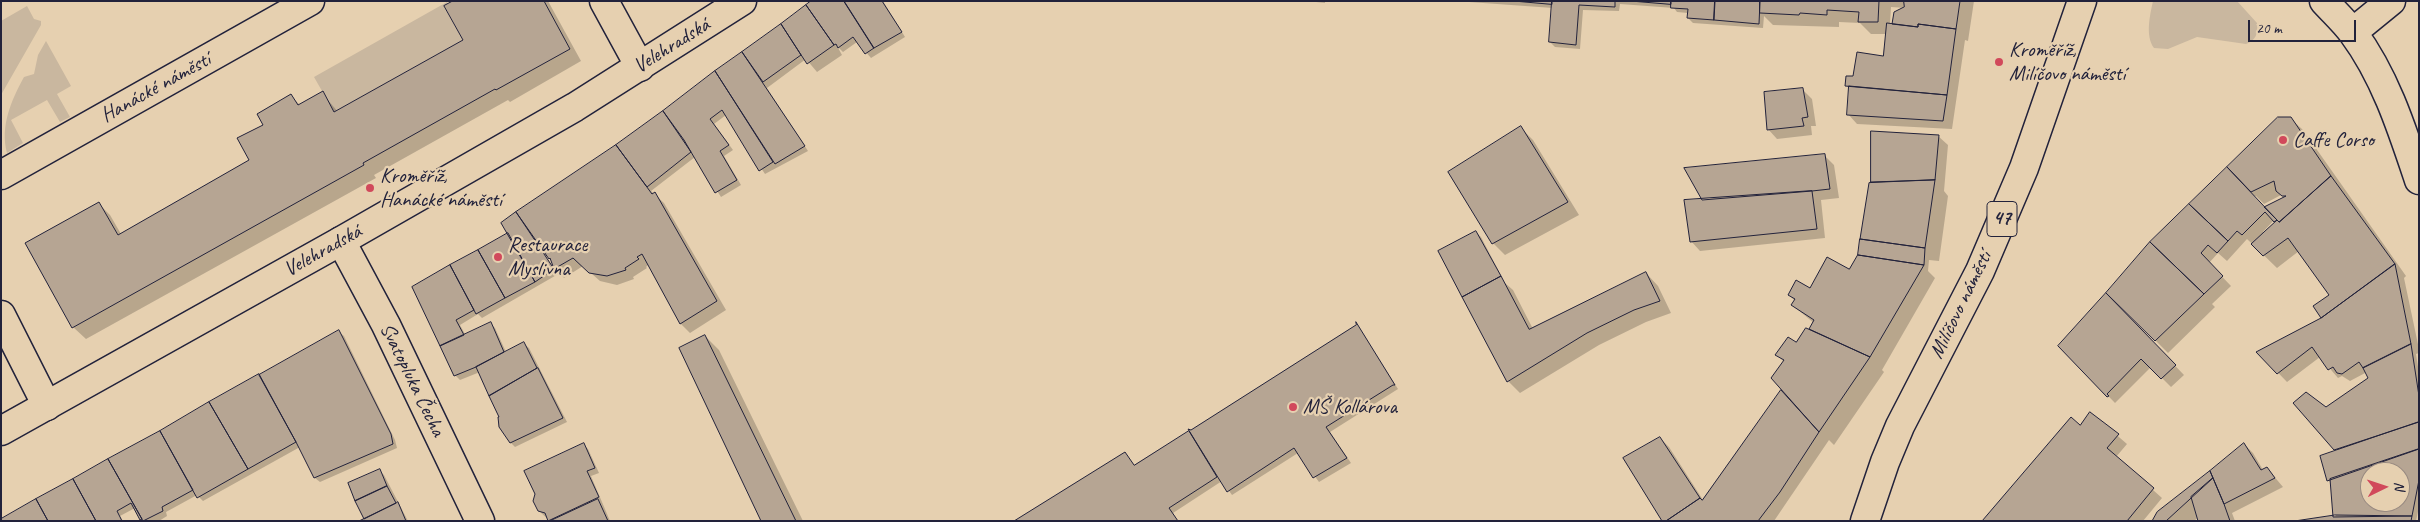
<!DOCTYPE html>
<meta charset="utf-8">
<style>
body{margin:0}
#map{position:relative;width:2420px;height:522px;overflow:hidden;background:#e6d0b0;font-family:Caveat,sans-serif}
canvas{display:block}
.frame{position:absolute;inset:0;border:2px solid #22223b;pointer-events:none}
.north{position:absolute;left:2360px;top:462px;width:50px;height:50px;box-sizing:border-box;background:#e6d0b0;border:1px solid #988a81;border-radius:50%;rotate:86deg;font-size:14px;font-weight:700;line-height:20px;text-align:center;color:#22223b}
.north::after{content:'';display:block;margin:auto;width:18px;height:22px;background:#d1495b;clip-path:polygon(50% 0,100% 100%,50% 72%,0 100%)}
.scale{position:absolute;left:2248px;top:20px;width:108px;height:22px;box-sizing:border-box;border:2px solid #22223b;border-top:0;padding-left:6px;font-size:15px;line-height:18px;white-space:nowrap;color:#22223b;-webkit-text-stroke:4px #e6d0b0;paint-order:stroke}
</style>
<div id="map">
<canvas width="2420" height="522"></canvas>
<div class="frame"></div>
<div class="north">N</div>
<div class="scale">20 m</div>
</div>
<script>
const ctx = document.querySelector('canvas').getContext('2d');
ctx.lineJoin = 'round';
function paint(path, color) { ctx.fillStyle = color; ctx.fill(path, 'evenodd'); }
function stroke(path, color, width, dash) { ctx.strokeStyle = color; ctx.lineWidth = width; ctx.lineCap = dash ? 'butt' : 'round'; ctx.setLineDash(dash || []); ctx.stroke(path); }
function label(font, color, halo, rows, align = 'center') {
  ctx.font = font + ' Caveat,sans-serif'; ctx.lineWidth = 4.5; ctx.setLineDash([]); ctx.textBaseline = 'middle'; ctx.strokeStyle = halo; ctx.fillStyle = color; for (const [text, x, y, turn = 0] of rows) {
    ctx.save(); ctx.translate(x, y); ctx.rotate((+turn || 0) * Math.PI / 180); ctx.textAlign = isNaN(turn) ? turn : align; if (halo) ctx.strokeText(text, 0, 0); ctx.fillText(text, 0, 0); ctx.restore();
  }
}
paint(new Path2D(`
 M2153,1H2237L2257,23C2258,34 2256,40 2246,44L2197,37L2168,49L2154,48C2145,36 2150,15 2153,1Z
 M447,2L448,4L444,7L463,40L334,112L314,77Z
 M27,6L34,19L41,21V25L1,95V21Z
 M46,41L71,86L57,94L70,117L60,122L47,100L11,120L23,143L7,153C0,126 11,101 24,77L34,74L38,55Z`), '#c9b79f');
paint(new Path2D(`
 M455,1H548L581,61L510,102L508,100L374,175L376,178L86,339L73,327L27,244L98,203L110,215L121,234L251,161L265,125L291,96L300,105L322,93L338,112L464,40Z
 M813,1H883L905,37L871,58L857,42L843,52L837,46L842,55L817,72L806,59L767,88L808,151L765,174L726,115L714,124L733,150L724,156L741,185L721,197L695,157L651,191L664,203L726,310L690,333L681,324L649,264L646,267L647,268L633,277L634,279L617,285L600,281L583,266L564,278L560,273L482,318L478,314L460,325L466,336L491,324L495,328L506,352L524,344L529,348L567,422L515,447L511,443L480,372L460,380L455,375L414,288L509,234L516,214L522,219L519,212L617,146ZM547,256L553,262L555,269L546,257Z
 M1307,1H1325V3Z
 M1455,1H1974L1968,41L1965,40L1952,129L1857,124L1848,114L1850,89L1847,85L1854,78L1884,58L1887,34H1871L1860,23L1839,22V27L1773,25L1764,16L1763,28L1693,23L1688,18V13L1677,12L1674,8L1620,4L1619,11L1583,10L1580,49L1555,47L1550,42L1553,8ZM1891,7L1905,8L1893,25L1890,24Z
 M1803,90L1812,99L1816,126H1811L1812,135L1777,139L1768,129Z
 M2290,118L2303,130L2406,276L2404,278L2419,349V353L2416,354L2419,373V507L2416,521H2296L2336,516L2332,484L2328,480L2338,451L2295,403L2326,408L2370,378L2367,372L2350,381L2342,376L2338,378L2320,357L2287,382L2258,352L2323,318L2331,295L2299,251L2277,268L2247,239L2227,261L2218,253L2209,263L2231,286L2212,304L2215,307L2168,353L2112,297L2111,299L2184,375L2171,387L2151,367L2115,403L2060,346L2151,243L2228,168ZM2281,195L2285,199L2264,208L2254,197L2256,196L2264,204ZM2274,220L2276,222L2265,233L2263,232ZM2370,472H2400V502H2370Z
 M1521,128L1533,140L1579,215L1505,255L1493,243Z
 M1938,136L1948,145L1944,191L1948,196L1939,261L1929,260L1928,271L1935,278L1882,370L1884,372L1834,445L1829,440L1774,521H1665L1660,438L1669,447L1703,500L1789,396L1784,362L1777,355L1814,333L1810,329L1814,323L1792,305L1795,301L1789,295L1810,290L1850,271L1860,256L1875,184L1873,182Z
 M1825,156L1834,165L1839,198L1821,200L1825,238L1700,251L1691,241L1704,201Z
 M1476,232L1481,237L1505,283L1513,290L1533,329L1646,273L1658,286L1671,313L1646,322L1599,345L1520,393L1508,381Z
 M1357,325L1398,389L1330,432L1351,463L1319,482L1298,453L1232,495L1222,481L1173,513L1178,521H1016L1125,454L1135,466Z
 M339,332L344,336L395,440L397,448L320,482L315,478L300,447L203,501L197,495L166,512L167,516L159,521H143L135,508L120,516L123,521H1Z
 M705,336L719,350L803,521H763Z
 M2091,413L2127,444L2116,457L2162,498L2143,521H1983L2080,427Z
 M583,444L588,449L599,473L591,476L610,521H550L539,511L537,494Z
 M2244,444L2253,453L2263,470L2267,468L2283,487L2232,513L2235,521H2200L2199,517L2194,521H2154Z
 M379,470L384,475L408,521H362L365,519Z`), '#0003');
const building = new Path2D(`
 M453,1H544L570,49L496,90L495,89L363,163L364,165L72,328L25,243L99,202L118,235L249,160L237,138L263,125L257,114L291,94L298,105L323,91L334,112L463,40L444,6Z
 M811,1H844L874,48L865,54L853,37L838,48L836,44L834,45L806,5Z
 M844,1H882L902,32L874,48Z
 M1514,1H1552V4Z
 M1552,1H1615V7L1579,5L1576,45L1549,42Z
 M1631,1H1671V4Z
 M1671,1H1715L1714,20L1687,18L1688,9L1671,8Z
 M1715,1H1760L1759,24L1714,20Z
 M1760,1H1879L1878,22H1858L1859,12L1827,10V15L1800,13L1799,15L1760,13Z
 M1904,1H1960L1956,29L1918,24V27L1892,24L1894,12L1904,7Z
 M806,5L834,45L807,64L781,24Z
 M1887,23L1918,27V24L1956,29L1947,95L1845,86L1846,76H1853L1857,52L1883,56Z
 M781,24L801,55L763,82L742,52Z
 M742,52L805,146L775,164L715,71Z
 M715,71L773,162L759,171L722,110L710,119L729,145L720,151L737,180L715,193L684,140L663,111Z
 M1849,86L1947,95L1943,121L1847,115Z
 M1803,88L1808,117L1802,118L1804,126L1767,130L1764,92Z
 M663,111L691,152L647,187L616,145Z
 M2278,117H2291L2331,176L2279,222L2264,207L2286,196H2282L2276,191L2274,181L2251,192L2227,167Z
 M1521,126L1568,202L1492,244L1448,172Z
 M1871,131L1939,135L1935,180L1871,182Z
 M616,145L652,194L655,192L717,301L680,324L642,254L637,257L639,259L625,268L626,270L607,276L589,273L573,258L554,269L550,258L549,259L516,212Z
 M1825,154L1830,189L1812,191L1702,200L1684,168Z
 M2227,167L2277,220L2274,222L2265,212L2242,235L2237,231L2228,241L2189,204Z
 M2331,176L2395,264L2321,318L2313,306L2329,295L2288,238L2263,256L2251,244L2277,220L2279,222Z
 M1935,180L1925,248L1860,239L1869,183Z
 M1812,191L1817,229L1690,242L1684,200Z
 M2189,204L2228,241L2217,253L2208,245L2201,253L2223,276L2204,294L2150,242Z
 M516,212L554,269L535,282L501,223Z
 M1476,231L1501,276L1462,297L1438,251Z
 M508,233L535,282L505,298L478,250Z
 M1860,239L1925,248L1924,265L1858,255Z
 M2150,242L2204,294L2155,341L2106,293Z
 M478,250L505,298L476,314L450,265Z
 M1858,255L1924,265L1870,357L1809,329L1814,320L1791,305L1795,299L1788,295L1796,280L1810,288L1827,257L1849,269Z
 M2395,264L2411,344L2363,368L2359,362L2342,374L2337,373L2333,367L2328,370L2312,347L2277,374L2256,352L2321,318Z
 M450,265L474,310L456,320L464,335L440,346L412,287Z
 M1646,272L1660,301L1634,310L1587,333L1507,382L1462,297L1501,276L1529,329Z
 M2106,293L2176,365L2161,379L2141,359L2107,394L2109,396L2107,397L2058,346Z
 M491,322L504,352L476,367L454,376L440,346Z
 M1356,322L1395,385H1393L1326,427L1347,458L1313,478L1294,448L1227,492L1188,429L1191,430L1356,325Z
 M1806,328L1870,357L1819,432L1771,378L1784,360L1775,355L1788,337L1796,342Z
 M339,330L391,434L393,444L314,478L296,442L259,375Z
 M705,335L796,521H761L679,348Z
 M524,342L537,368L489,396L476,367Z
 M2411,344L2419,396V422L2334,450L2293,403L2306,392L2326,407L2368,378L2363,368Z
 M538,368L563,418L510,443L499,427L498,417H499L489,396Z
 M259,374L296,442L248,469L209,402Z
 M1781,390L1819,432L1780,492L1758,521H1666L1700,498L1702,500Z
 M209,402L248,469L197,498L160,431Z
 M2090,412L2119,434L2107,448L2154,488L2127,521H1982L2071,417L2080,425Z
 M2419,422V449L2327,481L2320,456Z
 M160,431L193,490L162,507L163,511L143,521L108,459Z
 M1189,431L1217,477L1169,508L1178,521H1014L1125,452L1134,465Z
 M1660,437L1700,498L1666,521H1662L1623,458Z
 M584,443L595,468L587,471L599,497L548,521L545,513L538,511L533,501L535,494L524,471Z
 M2244,443L2261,470L2267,467L2275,478L2224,504L2210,471Z
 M2419,449V480L2412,516L2333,517L2330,479ZM2370,472H2400V502H2370Z
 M108,459L142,519L140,520L131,503L117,511L122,521H96L73,479Z
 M380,469L387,486L355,501L348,483Z
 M2210,471L2213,478L2166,521H2152L2157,512Z
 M2213,478L2224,504L2230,521H2198L2191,497Z
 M73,479L96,521H48L36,499Z
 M387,486L396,503L364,519L355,501Z
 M36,499L48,521H1V519Z
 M598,499L608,521H550Z
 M398,502L406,521H359L396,503Z
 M2335,515L2412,516L2411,521H2295Z`);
paint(building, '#b6a593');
stroke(building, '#22223b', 1);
const minor = new Path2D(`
 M604,1L640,67
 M2324,1C2334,12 2344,21 2353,33C2385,76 2402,129 2419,180
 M2353,32L2391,1
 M1,175L310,1
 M341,241L386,325L480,521
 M1,315L47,406`);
const secondary = new Path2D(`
 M1,431L341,241L575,107L742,1`);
const primary = new Path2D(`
 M1865,521L1885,462L1900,426L1980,271L2024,168L2082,1`);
stroke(minor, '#22223b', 31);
stroke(secondary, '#22223b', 31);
stroke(primary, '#22223b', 31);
stroke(minor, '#e6d0b0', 28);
stroke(secondary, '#e6d0b0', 28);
stroke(primary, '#e6d0b0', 28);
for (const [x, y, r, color] of [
 [1999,62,5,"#d1495b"],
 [2283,140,5,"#d1495b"],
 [370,188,5,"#d1495b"],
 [498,257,5,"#d1495b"],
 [1293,407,5,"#d1495b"]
]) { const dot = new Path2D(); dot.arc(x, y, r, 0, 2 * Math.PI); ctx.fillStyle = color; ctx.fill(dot); stroke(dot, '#e6d0b0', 2); }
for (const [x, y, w] of [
 [2002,219,30]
]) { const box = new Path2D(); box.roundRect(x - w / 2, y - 17.5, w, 35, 4); ctx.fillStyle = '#e6d0b0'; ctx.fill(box); stroke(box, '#22223b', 1); }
label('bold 20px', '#22223b', null, [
 ["47",2002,219]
]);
label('21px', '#22223b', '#e6d0b0', [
 ["Velehradská",672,46,-32],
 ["Hanácké náměstí",156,88,-29],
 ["Velehradská",323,251,-29],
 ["Milíčovo náměstí",1961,305,-64],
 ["Svatopluka Čecha",412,380,64]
]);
label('21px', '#22223b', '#e6d0b0', [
 ["Kroměříž,",2009,50],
 ["Milíčovo náměstí",2009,74],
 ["Caffe Corso",2293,140],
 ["Kroměříž,",380,176],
 ["Hanácké náměstí",380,200],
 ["Restaurace",508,245],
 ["Myslivna",508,269],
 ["MŠ Kollárova",1303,407]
], 'left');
</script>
